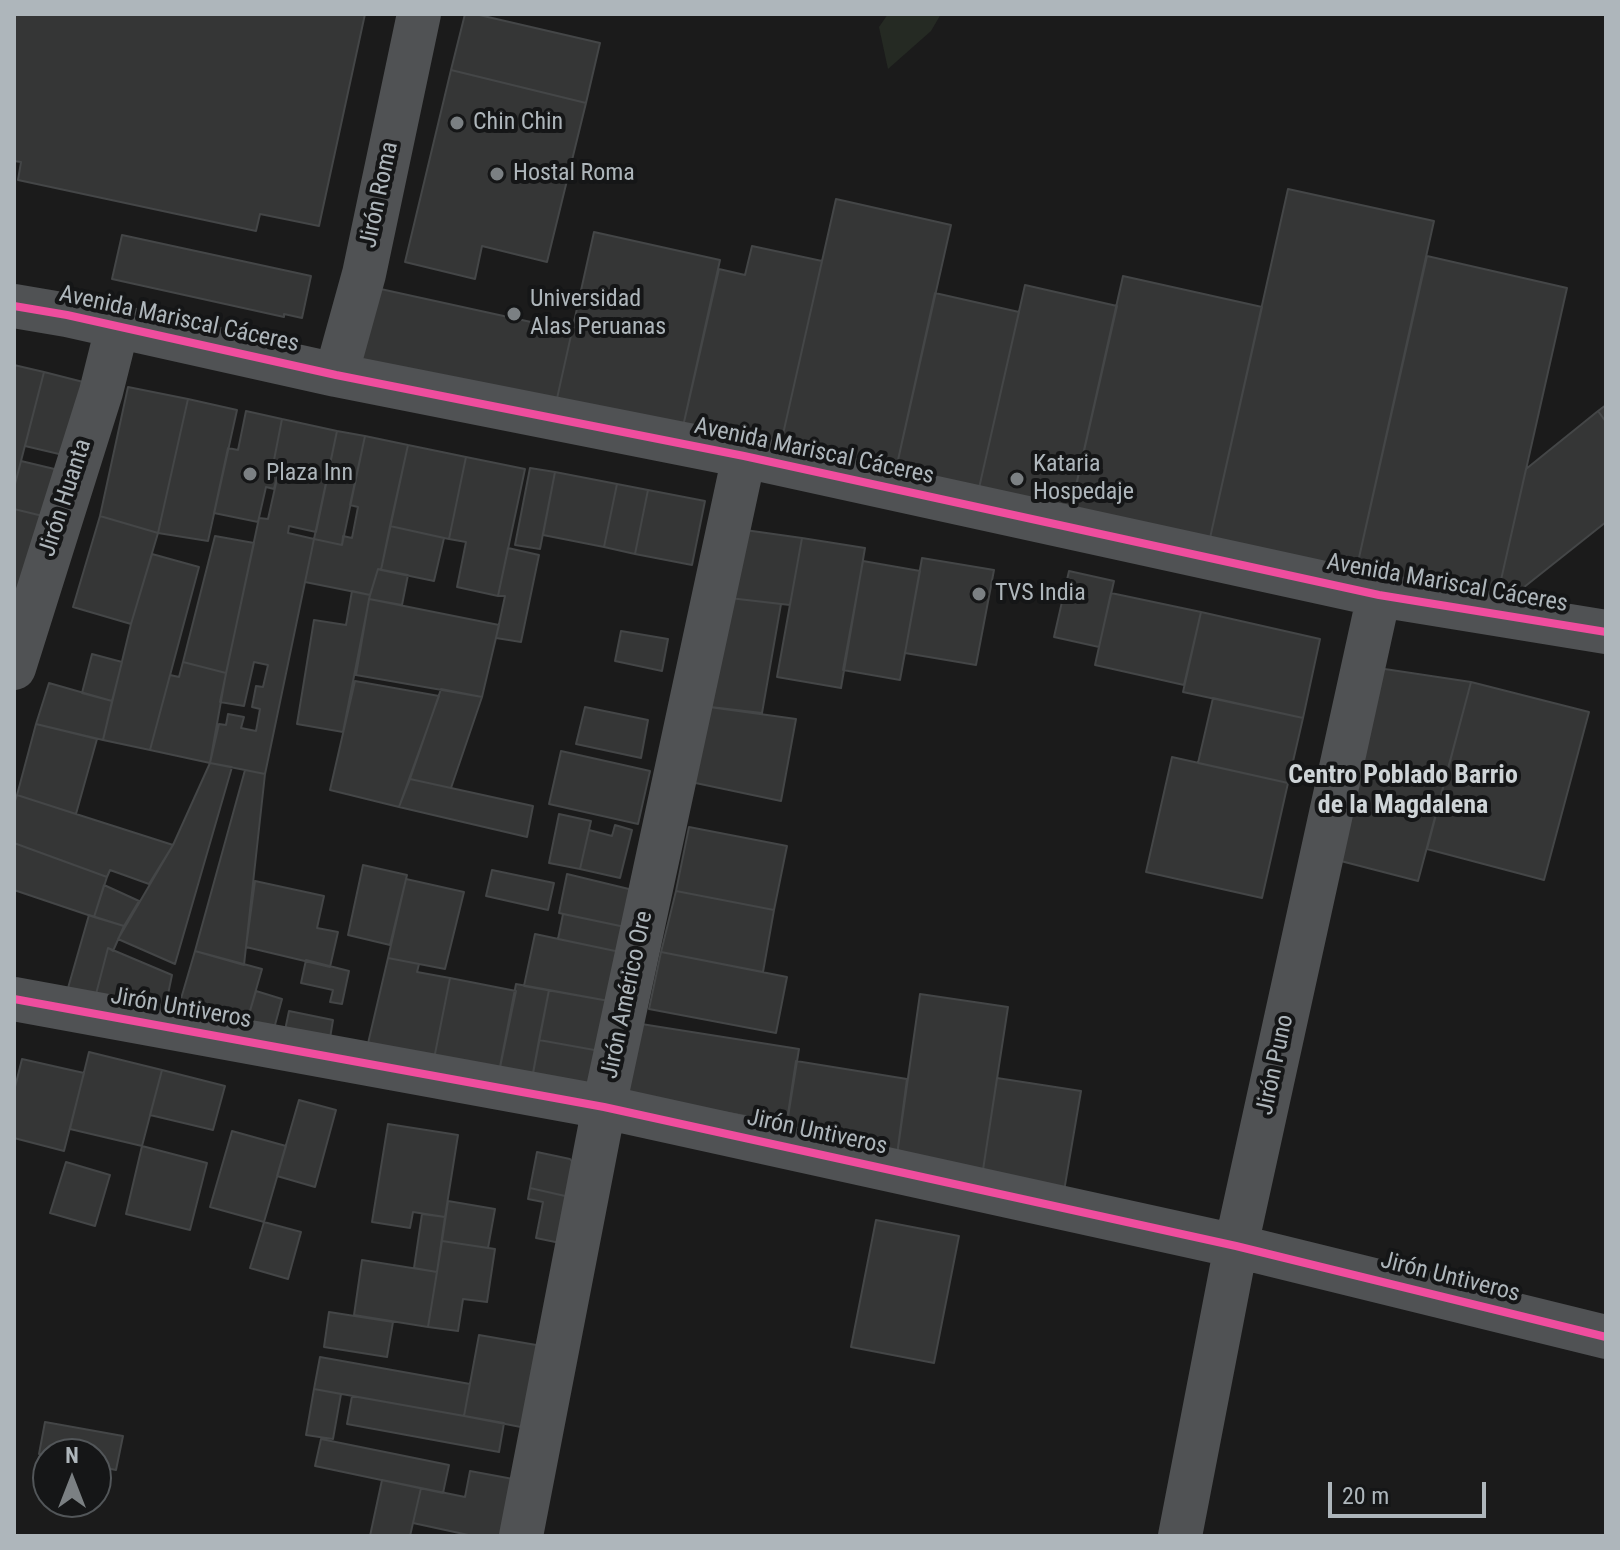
<!DOCTYPE html>
<meta charset="utf-8">
<style>
body{margin:0}
#map{position:relative;width:1620px;height:1550px;overflow:hidden;background:#1b1b1b;font-family:"Roboto Condensed",sans-serif}
canvas{display:block}
.frame{position:absolute;inset:0;border:16px solid #aeb6bb;pointer-events:none}
.north{position:absolute;left:32px;top:1438px;width:80px;height:80px;box-sizing:border-box;background:#151617;border:2px solid #525659;border-radius:50%;rotate:0deg;font-size:22px;font-weight:700;line-height:32px;text-align:center;color:#aeb6bb}
.north::after{content:'';display:block;margin:auto;width:28px;height:36px;background:#7b8083;clip-path:polygon(50% 0,100% 100%,50% 72%,0 100%)}
.scale{position:absolute;left:1328px;top:1482px;width:158px;height:36px;box-sizing:border-box;border:4px solid #aeb6bb;border-top:0;padding-left:10px;font-size:24px;line-height:28px;white-space:nowrap;color:#aeb6bb;-webkit-text-stroke:6px #151617;paint-order:stroke}
</style>
<div id="map">
<canvas width="1620" height="1550"></canvas>
<div class="frame"></div>
<div class="north">N</div>
<div class="scale">20 m</div>
</div>
<script>
const ctx = document.querySelector('canvas').getContext('2d');
ctx.lineJoin = 'round';
function paint(path, color) { ctx.fillStyle = color; ctx.fill(path, 'evenodd'); }
function stroke(path, color, width, dash) { ctx.strokeStyle = color; ctx.lineWidth = width; ctx.lineCap = dash ? 'butt' : 'round'; ctx.setLineDash(dash || []); ctx.stroke(path); }
function label(font, color, halo, rows, align = 'center') {
  ctx.font = font + ' "Roboto Condensed",sans-serif'; ctx.lineWidth = 8; ctx.setLineDash([]); ctx.textBaseline = 'middle'; ctx.strokeStyle = halo; ctx.fillStyle = color; for (const [text, x, y, turn = 0] of rows) {
    ctx.save(); ctx.translate(x, y); ctx.rotate((+turn || 0) * Math.PI / 180); ctx.textAlign = isNaN(turn) ? turn : align; if (halo) ctx.strokeText(text, 0, 0); ctx.fillText(text, 0, 0); ctx.restore();
  }
}
paint(new Path2D(`
 M888,14H941L931,31L888,69L879,27Z`), '#252a23');
const building = new Path2D(`
 M14,14H365L319,226L260,214L256,231L18,180L21,162L14,161Z
 M465,14H475L600,43L586,103L451,70Z
 M451,70L586,103L547,262L482,246L475,279L405,262Z
 M1288,189L1434,221L1354,580L1208,547Z
 M836,199L951,225L894,478L779,452Z
 M594,232L720,260L682,431L556,403Z
 M122,235L311,276L302,318L284,314V317L112,279Z
 M752,246L822,261L779,452L682,431L719,269L745,275Z
 M1427,256L1567,288L1494,611L1354,580Z
 M1123,276L1262,307L1208,547L1069,517Z
 M1025,285L1117,306L1069,517L977,497Z
 M376,288L572,331L556,403L360,359Z
 M935,293L1019,312L977,497L894,478Z
 M14,365L44,372L14,488Z
 M44,372L95,385L76,458L25,446Z
 M128,387L188,399L158,533L100,516Z
 M188,399L237,410L208,541L158,533Z
 M1606,405V422L1598,411Z
 M246,411L282,419L274,460L281,461L274,489L266,487L258,522L214,513L228,448L238,450Z
 M1598,411L1606,422V522L1494,611L1526,469Z
 M282,419L337,431L316,532L289,526L288,533L314,539L265,774L210,763L219,724L226,725L228,714L244,717L241,728L256,731L260,709L252,707L256,686L263,687L268,665L254,662L244,706L220,702L259,518L268,519L281,461L274,460Z
 M337,431L365,436L342,545L314,539Z
 M365,436L408,445L381,570L378,569L370,595L305,582L314,539L342,545L343,536L352,538L358,507L350,505Z
 M408,445L466,457L449,539L390,526Z
 M466,457L525,469L498,596L457,587L466,542L449,539Z
 M21,461L67,472L55,519L14,509V488Z
 M530,468L555,472L540,549L515,545Z
 M555,472L617,484L604,547L543,535Z
 M617,484L648,490L635,554L604,547Z
 M648,490L705,501L692,565L635,554Z
 M14,509L55,519L35,594L14,588Z
 M100,516L158,533L131,624L73,607Z
 M390,526L444,538L434,581L381,570Z
 M745,530L802,538L790,605L721,597Z
 M215,536L254,543L226,673L183,662Z
 M802,538L865,548L841,688L777,677Z
 M508,548L539,555L521,642L496,638L505,596H498Z
 M152,554L199,567L150,750L103,740L131,624Z
 M922,558L994,570L976,665L905,653Z
 M863,561L920,571L900,680L843,670Z
 M378,569L408,575L402,605L369,599Z
 M1069,571L1114,581L1099,647L1054,637Z
 M352,591L370,595L343,732L297,724L314,620L346,625Z
 M1111,593L1201,612L1184,685L1095,665Z
 M721,597L781,604L762,713L702,706Z
 M369,599L499,625L482,697L356,675Z
 M1201,612L1320,639L1303,718L1183,692Z
 M621,631L668,639L662,671L615,661Z
 M92,654L122,662L112,701L82,693Z
 M183,662L226,673L210,763L150,750L170,675L179,677Z
 M1378,668L1471,682L1418,881L1333,859Z
 M355,681L439,696L399,807L330,790Z
 M1471,682L1589,712L1544,880L1427,849Z
 M49,683L112,701L103,740L36,724Z
 M441,689L482,697L451,788L410,779Z
 M1213,698L1303,718L1288,783L1198,763Z
 M702,706L796,719L781,801L686,781Z
 M585,707L648,720L641,758L576,744Z
 M36,724L97,739L76,814L17,795Z
 M561,751L650,771L638,824L549,804Z
 M1172,757L1288,783L1262,898L1146,872Z
 M210,763L232,767L175,964L118,939L173,845Z
 M245,770L265,774L244,965L195,951Z
 M410,779L533,806L527,837L399,807Z
 M17,795L76,814L173,845L149,884L110,870L107,877L14,843V804Z
 M559,814L591,821L580,869L549,863Z
 M615,825L632,830L620,878L580,869L589,830L612,836Z
 M689,827L787,846L774,910L676,891Z
 M14,843L107,877L94,917L14,890Z
 M363,865L407,875L390,945L348,935Z
 M492,870L554,883L548,910L486,896Z
 M567,874L633,890L625,927L559,913Z
 M406,879L464,892L445,969L388,958Z
 M255,881L324,896L317,928L338,932L330,967L246,947Z
 M104,885L139,901L124,926L94,917Z
 M676,891L774,910L763,972L661,952Z
 M563,914L625,927L620,952L558,939Z
 M89,915L124,926L113,951L108,948L96,994L68,988Z
 M535,934L620,952L609,1001L524,986Z
 M108,948L172,975L165,1009L96,994Z
 M195,951L262,969L245,1028L178,1009Z
 M661,952L787,977L776,1033L649,1009Z
 M388,958L419,964L417,972L450,978L433,1064L366,1052Z
 M306,960L349,971L342,1004L330,1002L333,990L301,983Z
 M450,978L516,991L498,1077L433,1064Z
 M516,984L549,990L531,1084L498,1077Z
 M549,990L609,1001L600,1051L539,1040Z
 M256,991L282,999L272,1036L245,1028Z
 M920,994L1008,1007L981,1183L897,1155Z
 M289,1011L333,1020L329,1044L284,1035Z
 M635,1023L799,1049L787,1123L624,1095Z
 M539,1040L600,1051L592,1083L531,1084Z
 M89,1052L162,1070L142,1146L70,1129Z
 M22,1059L84,1073L64,1151L14,1138V1091Z
 M796,1061L907,1079L897,1155L785,1134Z
 M162,1070L225,1086L213,1130L150,1115Z
 M997,1078L1081,1091L1063,1197L981,1183Z
 M299,1100L336,1110L315,1187L277,1176Z
 M388,1124L458,1135L445,1217L413,1212L410,1228L372,1222Z
 M232,1131L286,1146L264,1222L210,1207Z
 M142,1146L207,1163L190,1230L126,1214Z
 M537,1152L570,1159L580,1172L574,1198L530,1188Z
 M66,1162L110,1175L95,1226L50,1213Z
 M530,1188L574,1198L565,1244L536,1238L543,1202L528,1199Z
 M448,1201L495,1209L488,1248L442,1241Z
 M422,1214L445,1217L437,1272L414,1268Z
 M876,1220L959,1236L934,1363L851,1347Z
 M264,1222L301,1232L288,1279L250,1268Z
 M442,1241L495,1249L487,1302L463,1299L458,1331L428,1327Z
 M362,1260L437,1272L428,1327L354,1315Z
 M329,1312L393,1322L387,1357L324,1347Z
 M479,1335L542,1346L526,1428L464,1416Z
 M320,1357L470,1384L464,1416L314,1389Z
 M314,1389L341,1394L333,1439L306,1435Z
 M352,1396L504,1423L499,1452L347,1424Z
 M45,1422L123,1436L116,1470L96,1466V1454H39Z
 M321,1439L449,1465L443,1493L315,1466Z
 M470,1471L513,1479L502,1536H473L413,1523L421,1488L465,1497Z
 M382,1480L421,1488L410,1536H370Z`);
paint(building, '#353636');
stroke(building, '#444647', 2);
stroke(new Path2D(`
 M14,306L67,315L336,375L744,456L1379,595L1606,632
 M336,375L364,274L419,14
 M14,668L101,392L117,328
 M14,999L604,1107L1236,1246L1606,1337
 M521,1536L604,1107L744,456
 M1180,1536L1236,1246L1379,595`), '#505254', 44);
stroke(new Path2D(`
 M14,306L67,315L336,375L744,456L1379,595L1606,632
 M14,999L604,1107L1236,1246L1606,1337`), '#ef4d9e', 8);
for (const [x, y, r, color] of [
 [457,123,8,"#7b8083"],
 [497,174,8,"#7b8083"],
 [514,314,8,"#7b8083"],
 [250,474,8,"#7b8083"],
 [1017,479,8,"#7b8083"],
 [979,594,8,"#7b8083"]
]) { const dot = new Path2D(); dot.arc(x, y, r, 0, 2 * Math.PI); ctx.fillStyle = color; ctx.fill(dot); stroke(dot, '#151617', 3); }
label('24px', '#aeb6bb', '#151617', [
 ["Chin Chin",473,123],
 ["Hostal Roma",513,174],
 ["Universidad",530,300],
 ["Alas Peruanas",530,328],
 ["Kataria",1033,465],
 ["Hospedaje",1033,493],
 ["Plaza Inn",266,474],
 ["TVS India",995,594]
], 'left');
label('24px', '#aeb6bb', '#151617', [
 ["Jirón Roma",380,195,-78],
 ["Avenida Mariscal Cáceres",179,320,12],
 ["Avenida Mariscal Cáceres",814,452,12],
 ["Jirón Huanta",66,498,-72],
 ["Avenida Mariscal Cáceres",1447,584,10],
 ["Jirón Américo Ore",628,995,-78],
 ["Jirón Untiveros",181,1009,10],
 ["Jirón Puno",1276,1065,-78],
 ["Jirón Untiveros",817,1133,12],
 ["Jirón Untiveros",1450,1278,14]
]);
label('bold 26px', '#ced4d7', '#151617', [
 ["Centro Poblado Barrio",1403,776],
 ["de la Magdalena",1403,806]
]);
</script>
